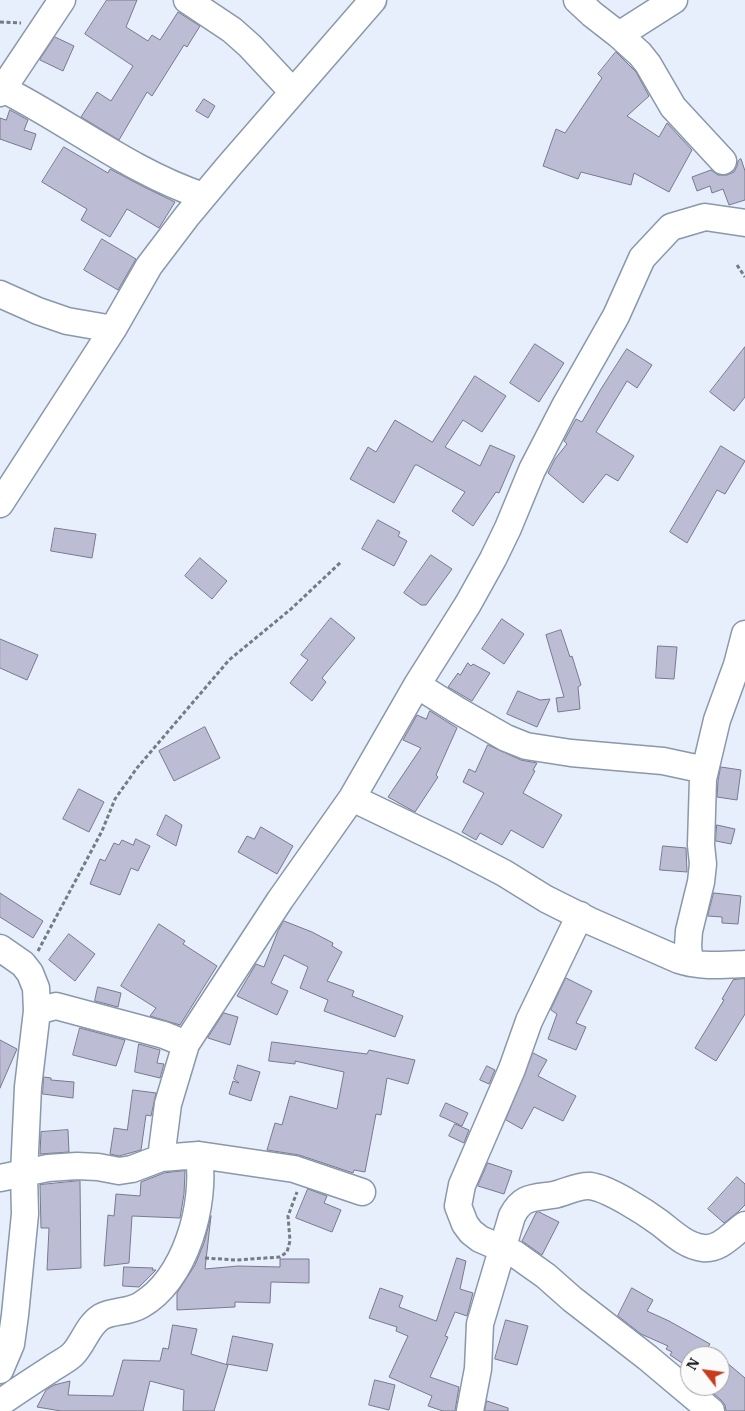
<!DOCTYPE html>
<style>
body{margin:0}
#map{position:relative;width:745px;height:1411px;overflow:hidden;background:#e6effb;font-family:"IBM Plex Serif",serif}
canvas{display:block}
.north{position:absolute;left:680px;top:1346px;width:50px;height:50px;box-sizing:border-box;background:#fbfbfb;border:1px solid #9fa1a4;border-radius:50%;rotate:300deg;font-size:14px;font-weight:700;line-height:20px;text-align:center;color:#151a21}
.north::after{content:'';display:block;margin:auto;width:18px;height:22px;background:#c73c1e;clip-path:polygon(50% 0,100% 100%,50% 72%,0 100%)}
</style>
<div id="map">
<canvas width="745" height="1411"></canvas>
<div class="north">N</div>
</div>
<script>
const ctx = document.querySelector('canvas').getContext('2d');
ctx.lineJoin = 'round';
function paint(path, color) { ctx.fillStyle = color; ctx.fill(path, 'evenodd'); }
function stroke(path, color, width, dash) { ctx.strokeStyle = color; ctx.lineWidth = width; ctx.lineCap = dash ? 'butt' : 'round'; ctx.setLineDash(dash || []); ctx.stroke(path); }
const building = new Path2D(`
 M107,0H137L126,27L148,41L152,35L160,40L178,12L200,26L187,47L184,45L152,96L147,92L119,140L81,117L97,92L111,101L133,66L85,34Z
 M55,37L74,46L63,71L40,60Z
 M616,52L636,72L649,96L627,116L659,137L667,123L692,150L669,192L634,173L631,185L581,172L578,179L543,166L556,129L565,133L602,78L598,74Z
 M204,99L215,106L208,118L196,111Z
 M10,110L28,120L24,130L36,134L31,150L0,139V118L6,120Z
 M64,147L108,173L110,169L144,187L175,202L159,228L127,209L110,237L81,220L87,209L42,182Z
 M741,159L745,171V200L729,205L723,189L712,193L710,186L697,191L692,177L711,170L718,175H727L734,172L737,166L738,161Z
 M102,239L136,259L118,290L84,270Z
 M535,344L564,363L539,402L510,383Z
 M745,347V397L734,411L710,392Z
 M627,349L652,365L637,388L627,381L596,432L634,456L618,481L606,474L583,503L548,473L555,459L567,444L564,441L576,419L582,422L601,389Z
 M475,376L506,396L482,432L463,420L445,447L480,466L490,445L515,456L499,493L496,492L473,526L452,511L465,492L417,465H415L394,503L350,479L368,447L376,452L395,420L432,442Z
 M721,446L745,461L725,494L717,490L687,543L670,532Z
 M378,520L400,532L398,536L407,541L394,566L362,549Z
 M55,528L96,534L92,558L51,551Z
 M431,555L452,569L426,605H421L404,593Z
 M200,558L227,581L212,599L185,576Z
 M331,618L355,638L322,678L326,682L312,701L290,683L308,660L301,655Z
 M502,619L524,634L504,664L482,649Z
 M561,630L570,657L572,656L581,685L578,687L580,709L558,712L556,698L564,697L546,635Z
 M0,639L38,655L27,680L0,668Z
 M658,646L677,647L674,679L656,678Z
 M468,663L471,666L473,664L490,673L472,701L448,687L458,673L460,675Z
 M518,691L540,700L550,699L537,727L507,714Z
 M430,711L457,728L436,775L438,777L415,812L388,797L421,748L403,740L417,715L426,719Z
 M205,727L220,758L174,781L159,751Z
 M488,745L521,760L537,763L533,770L535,771L523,793L562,815L543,848L511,830L502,845L480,833L476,840L462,832L484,793L463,782L469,769L475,772Z
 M721,767L741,770L737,800L717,797L718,781Z
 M79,789L104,802L89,832L63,819Z
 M166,815L182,825L176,846L157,835Z
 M717,825L735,829L731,844L716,841Z
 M261,827L293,846L277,874L238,852L247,836L254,839Z
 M136,839L150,846L138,871L131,868L120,895L90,884L100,859L105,861L114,843L119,845L122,840L133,845Z
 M663,846L686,848L687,872L660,870Z
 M0,893L43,921L33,938L0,917Z
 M714,893L741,896L738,924L722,923V917L708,916Z
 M284,921L312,932L333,943L332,946L342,952L327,981L354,991L352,996L403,1016L395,1037L324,1011L328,1000L300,988L308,967L284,955L271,983L288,991L277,1015L237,996L256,964L264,967L278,931Z
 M159,924L185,941L183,944L217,966L180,1025L150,1016L156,1008L121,986Z
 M69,934L95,954L75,981L49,960Z
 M566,978L592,991L576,1023L586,1027L576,1050L548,1039L557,1014L551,1010Z
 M745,979V1014L716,1061L695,1048L724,1000L722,999L733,980Z
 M98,987L121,993L118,1007L95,1001Z
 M224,1013L238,1017L230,1045L208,1038Z
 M80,1028L125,1040L116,1066L73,1055Z
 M0,1040L17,1049L0,1088Z
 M272,1042L367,1054L369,1050L415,1060L408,1084L387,1078L381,1115L376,1114L365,1172L354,1170L353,1173L299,1155L267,1150L275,1123L282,1125L290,1096L337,1109L344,1072L295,1061V1064L269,1061Z
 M139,1044L160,1050L157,1063L164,1064L160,1078L135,1072Z
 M533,1053L547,1060L538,1076L576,1096L563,1121L534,1107L522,1129L506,1120Z
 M238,1065L260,1072L251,1101L229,1094L233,1081L239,1083L234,1079Z
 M487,1066L495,1070L489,1084L480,1080Z
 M44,1077L51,1078V1080L74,1082L73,1098L43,1094Z
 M133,1090L156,1093L151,1116L146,1115L141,1150L119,1156L110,1154L114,1128L127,1130Z
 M446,1103L468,1113L462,1126L440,1116Z
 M455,1124L469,1130L464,1143L449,1136Z
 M68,1130L69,1152L40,1154L41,1132Z
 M488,1163L512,1171L504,1194L478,1186Z
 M185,1171L184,1194L180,1218L132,1216L129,1263L104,1266L108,1215L114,1216L116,1194L140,1196L141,1182L164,1173Z
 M737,1177L745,1184V1205L738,1212L724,1223L708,1209Z
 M80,1181L81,1268L47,1270L49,1228H41L40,1185Z
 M308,1189L327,1196L324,1203L341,1210L332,1232L296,1218Z
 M539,1212L559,1222L542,1255L522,1241L536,1213Z
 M211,1216L205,1269L238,1266L280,1267V1259H309V1283L271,1282L270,1303L235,1302V1307L177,1310V1293L195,1265L204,1243Z
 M457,1258L466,1261L460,1289L473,1293L467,1316L455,1312L445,1336L448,1337L430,1377L459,1387L455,1411H443L428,1406L432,1396L389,1377L408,1336L396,1331L397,1327L369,1318L380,1288L403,1296L399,1307L436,1321Z
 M124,1267L153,1268L152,1270H156L139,1287L123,1286Z
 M632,1288L653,1300L647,1311L669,1321L710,1344L708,1347L719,1356H690V1362L685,1359L682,1363L670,1355L672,1352L666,1349L668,1346L641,1334L618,1316Z
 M506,1320L528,1326L517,1365L495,1359Z
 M173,1325L197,1329L191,1354L228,1365L214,1411H183L184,1390L150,1381L143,1411H61L37,1407L46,1390L54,1385L70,1381L68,1395L113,1396L123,1360L160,1361L163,1348L168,1349Z
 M233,1336L273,1344L267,1371L227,1364Z
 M720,1357L745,1378V1411H726L725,1405L721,1400L705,1386H720Z
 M375,1380L395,1385L389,1410L369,1405Z
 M487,1401L508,1408V1411H485Z`);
paint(building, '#bcbcd4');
stroke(building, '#79798e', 1);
const minor = new Path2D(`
 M187,0L232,30L250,46L293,92
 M577,0L592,14L619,35L640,54L648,64L673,107L723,161
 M619,35L674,0
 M3,89C70,123 131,172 203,196
 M0,93L62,0
 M0,294L38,311L67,321L113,329
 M0,504L113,329L149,266L187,216L228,167L373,0
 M417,685L457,710L506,738L526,746L571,753L663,761L705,770
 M352,798L452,846L504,873L546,899L590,921L679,960C700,967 723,965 745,964
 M580,915L529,1021L512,1069L462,1185L458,1206L465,1224L471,1232L480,1239L515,1254L546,1276L572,1299L648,1358L711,1411
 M0,948L23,964L30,973L36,988L37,1011L28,1087L24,1174L25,1214L15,1315L11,1344L0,1370
 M690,963L688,946L689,931L701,882L703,864L701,845L703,779L717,720L737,665L745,634
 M37,1011L56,1006L164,1035L186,1044
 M161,1158L168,1104L186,1044L280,900L352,798L417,685L468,604L493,559L508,528L532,470L565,406L616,316L642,258L671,227L705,217L745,223
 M0,1178L48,1168L77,1166L98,1167L119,1171L132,1169L161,1158L199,1155L294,1169L362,1192
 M0,1403C17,1391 34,1380 51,1369C58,1364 67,1360 73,1354C83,1344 88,1325 101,1317C113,1310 128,1313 141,1305C186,1278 206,1205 199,1155
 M470,1411L478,1369L480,1324L512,1216C522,1196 533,1198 553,1195C565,1193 577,1185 590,1186C608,1188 645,1212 660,1223C673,1233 686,1246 703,1248C720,1250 732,1234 745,1225`);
stroke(minor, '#8a98ab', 29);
stroke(new Path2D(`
 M0,22L21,23
 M737,265L745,277
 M38,951L102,831L115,799L137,768L229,660L291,609L341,562
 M205,1258L236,1260L280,1257L287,1252L290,1241L288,1216L297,1192`), '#747b85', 3, [4, 2.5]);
stroke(minor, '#fff', 26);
</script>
